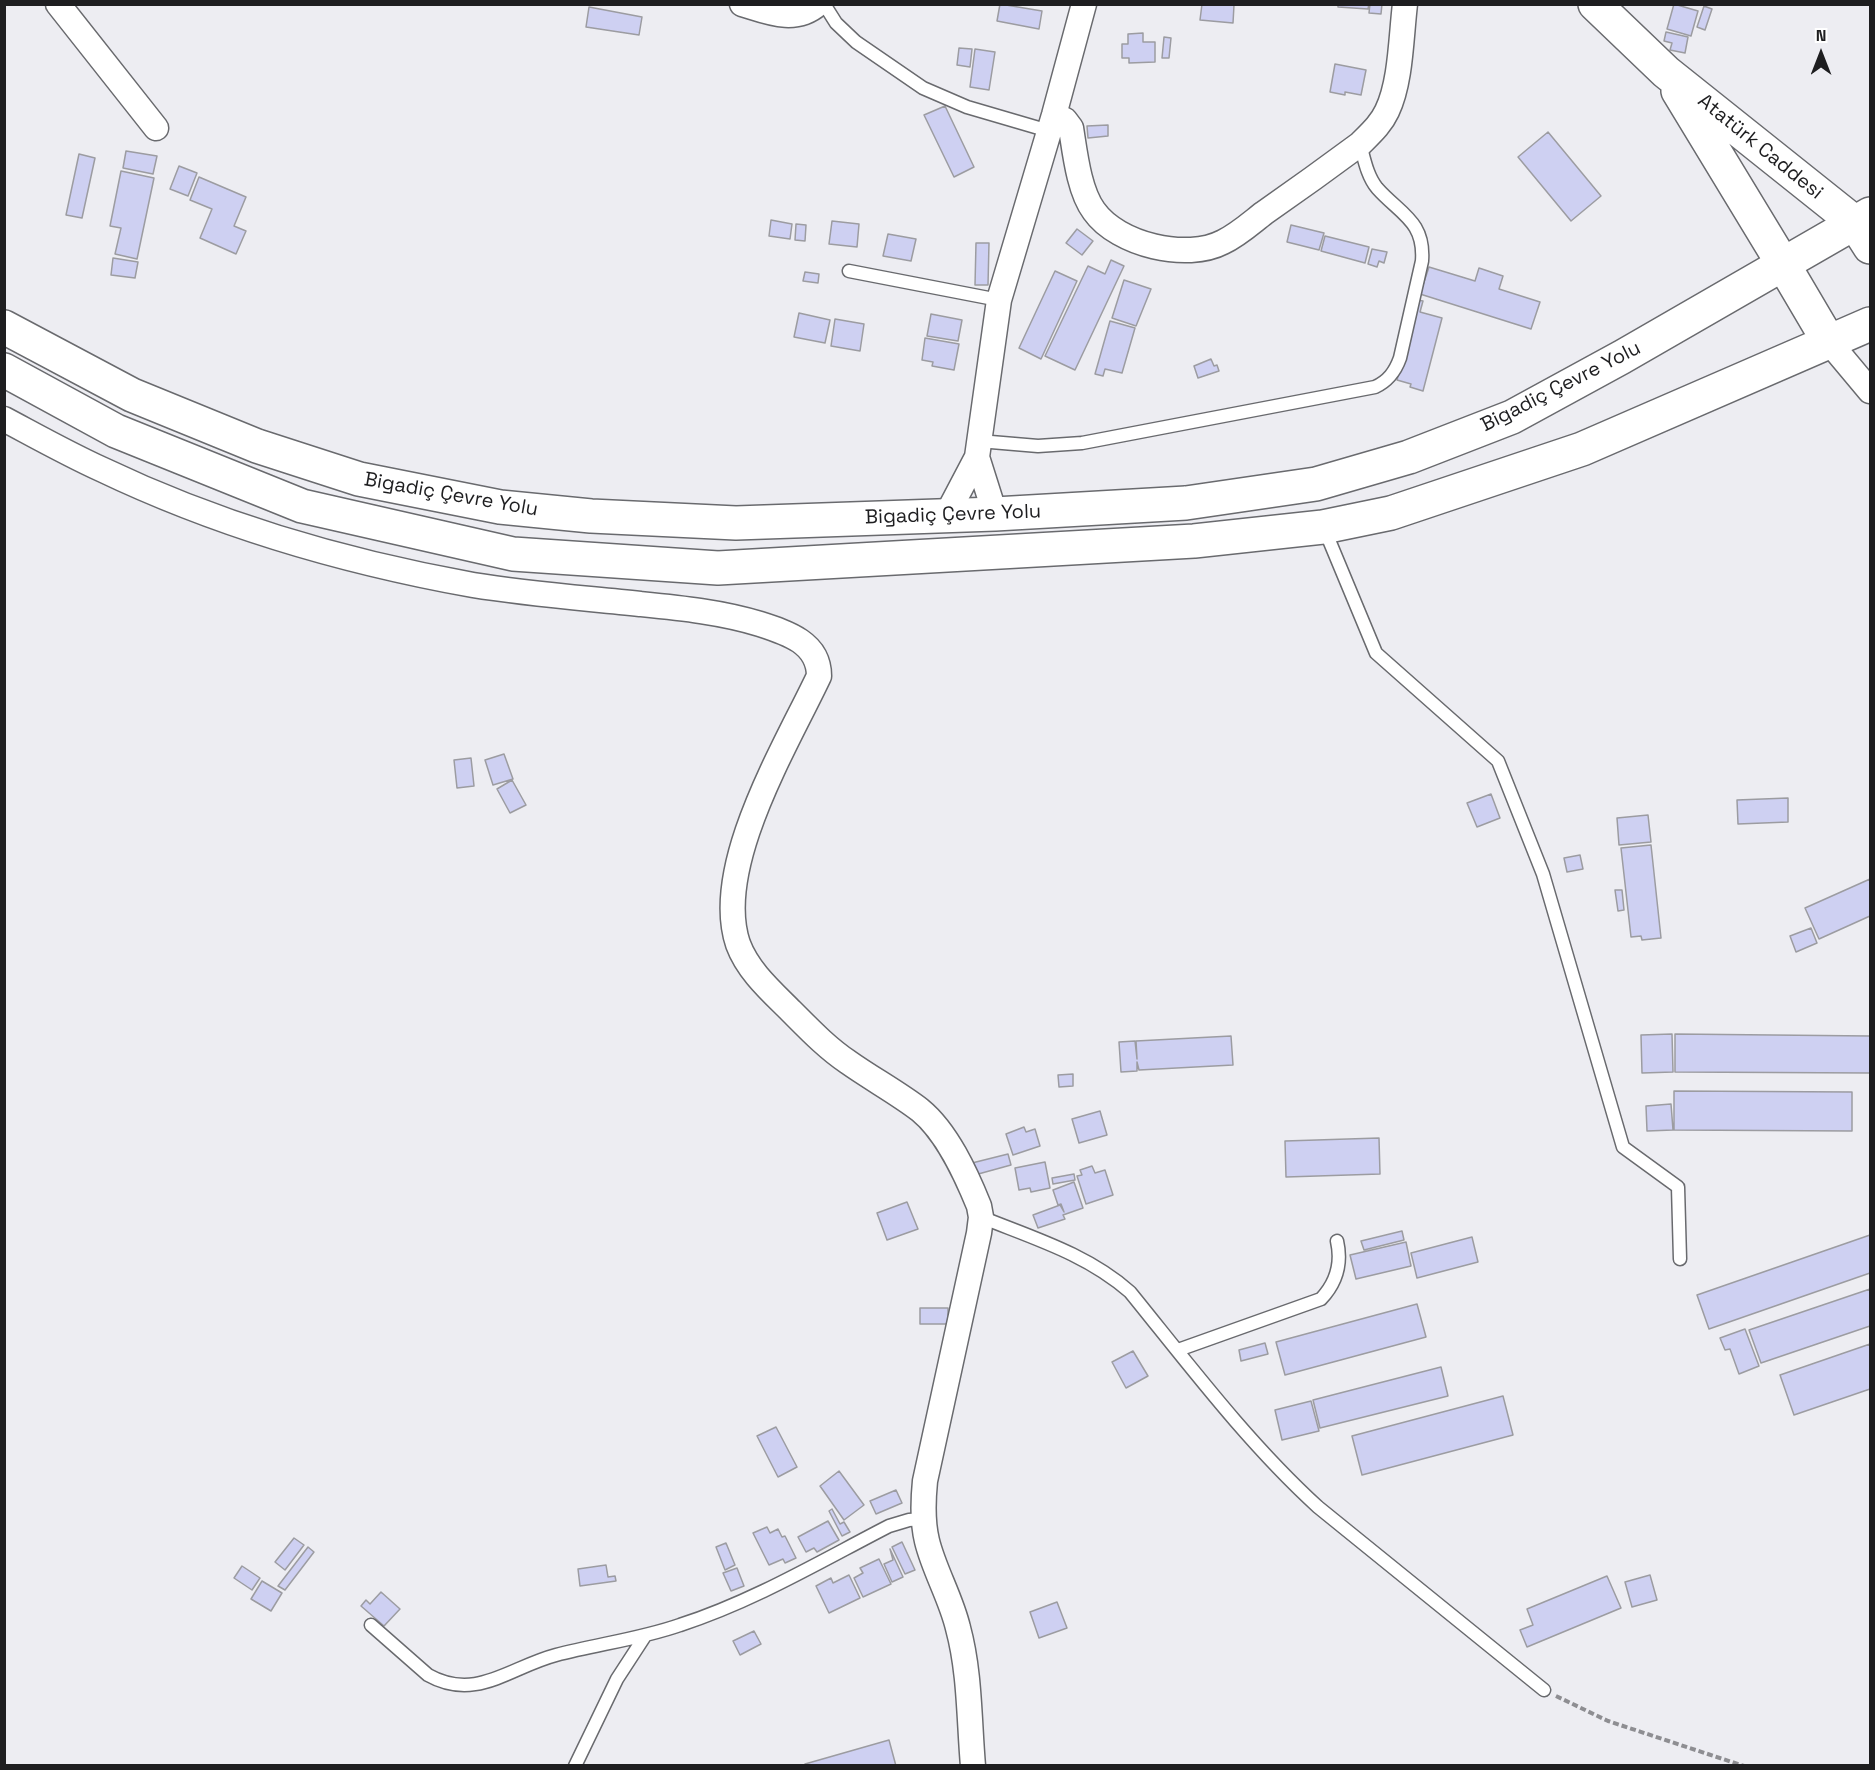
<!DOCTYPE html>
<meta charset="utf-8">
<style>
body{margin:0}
#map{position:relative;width:1875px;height:1770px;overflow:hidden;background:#ededf2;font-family:"Space Grotesk",sans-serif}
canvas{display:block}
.frame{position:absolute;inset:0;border:6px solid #1e1e20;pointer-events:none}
.north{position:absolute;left:1791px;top:24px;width:60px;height:60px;-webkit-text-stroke:4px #fff;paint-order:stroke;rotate:0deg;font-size:16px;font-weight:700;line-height:24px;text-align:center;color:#1e1e20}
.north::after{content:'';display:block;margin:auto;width:21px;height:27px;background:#1e1e20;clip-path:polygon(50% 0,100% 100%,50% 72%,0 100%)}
</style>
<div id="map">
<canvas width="1875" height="1770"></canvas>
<div class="frame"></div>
<div class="north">N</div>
</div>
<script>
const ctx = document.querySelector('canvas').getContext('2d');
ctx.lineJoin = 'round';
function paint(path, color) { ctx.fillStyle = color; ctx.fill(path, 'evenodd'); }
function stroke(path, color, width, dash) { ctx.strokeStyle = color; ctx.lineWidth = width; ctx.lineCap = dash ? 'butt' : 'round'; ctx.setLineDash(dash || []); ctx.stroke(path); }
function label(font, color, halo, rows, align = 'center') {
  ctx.font = font + ' "Space Grotesk",sans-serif'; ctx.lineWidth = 4.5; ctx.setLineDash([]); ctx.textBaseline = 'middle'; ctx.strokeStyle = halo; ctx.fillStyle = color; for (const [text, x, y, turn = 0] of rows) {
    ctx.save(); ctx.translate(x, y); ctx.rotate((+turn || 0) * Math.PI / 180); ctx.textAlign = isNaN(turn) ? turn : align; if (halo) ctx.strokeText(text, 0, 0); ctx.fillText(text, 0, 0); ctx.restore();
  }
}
const building = new Path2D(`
 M1000,4L1042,11L1039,29L997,21Z
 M1202,4L1234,5L1233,23L1200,20Z
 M1338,4H1369L1368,9L1338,7Z
 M1370,4H1382L1381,14L1369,13Z
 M1674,4L1698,11L1691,36L1667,29Z
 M1704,6L1712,9L1705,30L1697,27Z
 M589,7L642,17L639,35L586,27Z
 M1666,32L1688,37L1685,53L1670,50L1672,43L1664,41Z
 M1143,33V42H1155V62L1129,63V58H1122V44H1128V34Z
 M1164,37L1171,38L1169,58H1162Z
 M959,48L972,49L970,67L957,65Z
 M975,49L995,52L989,90L970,87Z
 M1335,64L1366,70L1361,95L1345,92V95L1330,92Z
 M945,106L974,167L954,177L924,115Z
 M1108,125V136L1088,138L1087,126Z
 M1548,132L1601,196L1571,221L1518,157Z
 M126,151L157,156L153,174L123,168Z
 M79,154L95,158L82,218L66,215Z
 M179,166L197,173L188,196L170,189Z
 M121,171L154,178L137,259L115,254L121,228L110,226Z
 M199,177L246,197L234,226L246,231L236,254L200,238L212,209L190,200Z
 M771,220L792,224L790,239L769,236Z
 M832,221L859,224L857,247L829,244Z
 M796,224L806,225L805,241L795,240Z
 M1291,225L1324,233L1319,250L1287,242Z
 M1077,229L1093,241L1082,255L1066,243Z
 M888,234L916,239L911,261L883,256Z
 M1325,236L1369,247L1365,263L1321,251Z
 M976,243H989L988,285H975Z
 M1372,249L1387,252L1384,263L1379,261L1377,267L1368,264Z
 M113,258L138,262L135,278L111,275Z
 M1111,260L1124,266L1075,370L1045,356L1088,266L1105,274Z
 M1429,267L1475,281L1479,268L1503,276L1499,289L1540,302L1531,329L1420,294Z
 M1055,271L1077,281L1041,359L1019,348Z
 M805,272L819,274L818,283L803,281Z
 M1124,280L1151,289L1136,326L1112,318Z
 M1418,300L1423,301L1420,312L1442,318L1423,391L1410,387L1411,384L1397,380Z
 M799,313L830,320L825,343L794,337Z
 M931,314L962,320L958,341L927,336Z
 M835,319L864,324L860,351L831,346Z
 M1110,321L1135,328L1122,373L1105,369L1103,376L1095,374Z
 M925,338L959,344L954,370L932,366L933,362L922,360Z
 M1211,359L1214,366L1217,365L1219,371L1198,378L1194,366Z
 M504,754L513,779L493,785L485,760Z
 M471,758L474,786L457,788L454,760Z
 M512,780L526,805L510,813L497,789Z
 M1491,794L1500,818L1477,827L1467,803Z
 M1788,798V822L1738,824L1737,800Z
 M1648,815L1651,842L1619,845L1617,818Z
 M1651,845L1661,938L1642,940L1641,936L1631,937L1621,848Z
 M1580,855L1583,869L1567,872L1564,858Z
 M1870,879V916L1819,939L1805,908Z
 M1615,890H1622L1624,910L1618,911Z
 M1811,928L1817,943L1796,952L1790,936Z
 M1672,1034L1673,1072L1642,1073L1641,1035Z
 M1675,1034L1870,1036V1073L1675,1072Z
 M1231,1036L1233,1065L1139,1070L1137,1062V1071L1121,1072L1119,1042L1135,1041L1137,1059L1136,1041Z
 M1073,1074V1086L1059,1087L1058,1075Z
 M1674,1091L1852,1092V1131L1674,1130Z
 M1671,1104L1673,1130L1647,1131L1646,1106Z
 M1100,1111L1107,1135L1079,1143L1072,1119Z
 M1024,1127L1026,1132L1035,1129L1040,1146L1013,1155L1006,1134Z
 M1379,1138L1380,1174L1286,1177L1285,1141Z
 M1008,1154L1011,1165L971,1176L968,1164Z
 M1045,1162L1050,1188L1031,1192L1030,1188L1019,1190L1015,1168Z
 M1092,1166L1095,1173L1105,1170L1113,1195L1086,1204L1077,1176L1082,1175L1080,1170Z
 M1074,1174L1075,1180L1053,1184L1052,1178Z
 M1074,1182L1083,1208L1063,1215L1065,1219L1038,1228L1033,1215L1060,1205L1064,1212L1061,1204L1058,1205L1053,1190Z
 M907,1202L918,1229L887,1240L877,1213Z
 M1402,1231L1404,1240L1364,1250L1361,1241Z
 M1870,1235V1273L1709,1329L1697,1295Z
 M1472,1237L1478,1262L1417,1278L1411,1253Z
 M1406,1242L1411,1266L1356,1279L1350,1255Z
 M1870,1289V1326L1761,1363L1749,1330Z
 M1417,1304L1426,1337L1285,1375L1276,1342Z
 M920,1308H948V1324H920Z
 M1745,1329L1759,1366L1739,1374L1730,1349L1725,1350L1720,1338Z
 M1265,1343L1268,1354L1241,1361L1239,1350Z
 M1870,1344V1389L1794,1415L1780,1375Z
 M1133,1351L1148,1376L1126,1388L1112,1362Z
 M1441,1367L1448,1396L1320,1428L1313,1400Z
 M1503,1396L1513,1435L1362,1475L1352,1436Z
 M1311,1401L1319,1431L1282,1440L1275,1410Z
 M776,1427L797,1467L778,1477L757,1436Z
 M839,1471L864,1505L844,1520L820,1486Z
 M896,1490L902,1503L876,1514L870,1501Z
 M832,1509L840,1524L844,1522L850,1532L842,1536L829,1511Z
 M828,1521L839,1540L817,1552L814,1548L806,1552L798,1537Z
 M767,1527L770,1533L778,1529L782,1537L785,1536L796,1558L785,1563L783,1559L769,1565L753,1533Z
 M294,1538L304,1545L285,1570L275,1562Z
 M902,1542L915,1570L905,1574L892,1547Z
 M726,1543L735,1565L725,1570L716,1547Z
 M308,1547L314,1552L285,1590L278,1586Z
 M890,1549L903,1577L892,1582L884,1564L893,1560Z
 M879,1559L891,1584L863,1597L854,1578L863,1573L860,1568Z
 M606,1565L608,1577L615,1576L616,1581L580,1586L578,1569Z
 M242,1566L260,1578L252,1590L234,1578Z
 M737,1568L744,1586L731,1591L723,1573Z
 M849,1575L860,1598L829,1613L816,1586L831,1578L833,1583Z
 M1650,1575L1657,1600L1632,1607L1625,1582Z
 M1607,1576L1621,1608L1527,1647L1520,1630L1533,1625L1527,1609Z
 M262,1581L282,1593L271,1611L251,1599Z
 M381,1592L400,1609L384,1626L361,1606L366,1600L370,1604Z
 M1057,1602L1067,1628L1039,1638L1030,1612Z
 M754,1631L761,1644L740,1655L733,1641Z
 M889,1740L896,1766H806L805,1764Z`);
paint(building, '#ced0f2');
stroke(building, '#9c9ca1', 1.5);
const service = new Path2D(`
 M824,4L836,23L856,42L923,88L967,107L1049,131
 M849,271L999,300
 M979,441L1038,446L1082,443L1375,387C1388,381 1395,372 1400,358L1422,261C1425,221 1400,214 1377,188C1367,176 1364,158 1360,144
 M1324,528L1376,653L1498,761L1543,874L1623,1147L1678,1187L1680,1259
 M981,1217C1033,1238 1087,1254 1130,1292C1190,1366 1248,1443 1318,1507L1544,1690
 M1178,1350L1321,1299C1337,1282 1342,1263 1337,1241
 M371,1625L428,1675C476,1702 510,1667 556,1655C598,1644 640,1639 680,1625C754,1601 821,1561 889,1526L909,1520L923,1519
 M575,1766L617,1679L645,1636`);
const minor = new Path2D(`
 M58,4L156,128
 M742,4C768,12 795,24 818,4
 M1054,115L1065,120L1071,128C1075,153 1079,191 1094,211C1118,245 1187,261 1223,242C1238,235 1251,223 1264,213C1297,190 1329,167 1360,144C1371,133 1381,124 1387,111C1401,82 1401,37 1405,4
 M1829,342L1870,391
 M4,419C36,436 68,454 101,469C218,525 345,562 473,585C528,594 584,598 640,604C680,608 721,612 760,624C788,633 819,643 819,676C786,746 712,867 738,944C748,971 771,991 791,1011C809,1029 827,1048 848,1062C872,1079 898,1093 920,1110C947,1132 966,1174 979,1206L981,1217L979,1233L925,1481C923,1501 922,1521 927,1541C934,1570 951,1598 958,1628C970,1672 969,1720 973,1766
 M995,514L977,457L999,300L1054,115L1084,4
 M946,516L977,457`);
const secondary = new Path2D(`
 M1595,4L1666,72L1854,222
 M1678,91L1783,264`);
const trunk = new Path2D(`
 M1854,222L1870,247
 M1783,264L1829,342
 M4,327L132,395L257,446L359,479L500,507L591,516L736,523L995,514L1186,503L1316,484L1409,457L1512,417L1622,357L1870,214
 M4,370L116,431L302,506L513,554L718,568L1194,541L1323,527L1391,513L1582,449L1870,324`);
stroke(service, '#696a6e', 15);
stroke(minor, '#696a6e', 27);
stroke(secondary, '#696a6e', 36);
stroke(trunk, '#696a6e', 36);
stroke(new Path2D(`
 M1556,1696L1608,1721L1744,1766`), '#8e8e92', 4, [6, 3]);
stroke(service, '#fff', 12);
stroke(minor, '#fff', 24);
stroke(secondary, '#fff', 33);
stroke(trunk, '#fff', 33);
label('20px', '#1e1e20', '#fff', [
 ["Atatürk Caddesi",1760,147,39],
 ["Bigadiç Çevre Yolu",1561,387,-27],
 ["Bigadiç Çevre Yolu",451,495,10],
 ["Bigadiç Çevre Yolu",953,515,-2]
]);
</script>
